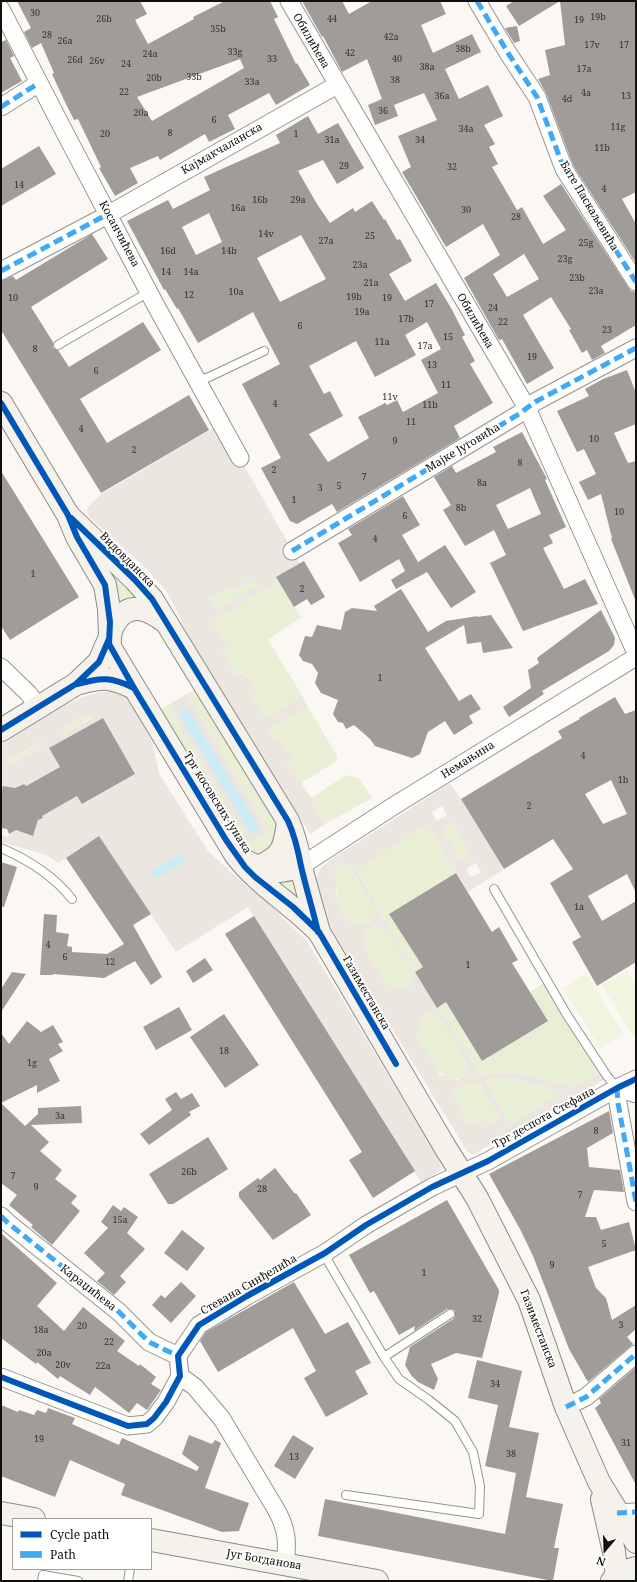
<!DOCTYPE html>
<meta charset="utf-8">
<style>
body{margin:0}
#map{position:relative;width:637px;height:1582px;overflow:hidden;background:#fbf8f4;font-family:"Noto Serif",serif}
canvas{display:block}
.frame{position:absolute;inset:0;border:2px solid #0f0f0f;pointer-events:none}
.legend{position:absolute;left:12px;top:1518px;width:140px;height:52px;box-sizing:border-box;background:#fff;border:1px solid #9f9f9f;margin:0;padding:5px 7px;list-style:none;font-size:12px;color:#0f0f0f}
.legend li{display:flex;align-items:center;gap:8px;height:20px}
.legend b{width:20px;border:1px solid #9f9f9f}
.north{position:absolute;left:585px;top:1530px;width:40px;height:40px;-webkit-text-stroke:3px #fff;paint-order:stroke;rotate:199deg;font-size:11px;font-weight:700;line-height:16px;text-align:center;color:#0f0f0f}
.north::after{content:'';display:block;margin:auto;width:14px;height:18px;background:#0f0f0f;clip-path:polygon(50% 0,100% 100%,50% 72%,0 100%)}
</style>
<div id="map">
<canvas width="637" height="1582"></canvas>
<div class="frame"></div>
<ul class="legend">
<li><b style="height:5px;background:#0057b8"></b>Cycle path</li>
<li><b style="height:5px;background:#3fa9f5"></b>Path</li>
</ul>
<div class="north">N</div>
</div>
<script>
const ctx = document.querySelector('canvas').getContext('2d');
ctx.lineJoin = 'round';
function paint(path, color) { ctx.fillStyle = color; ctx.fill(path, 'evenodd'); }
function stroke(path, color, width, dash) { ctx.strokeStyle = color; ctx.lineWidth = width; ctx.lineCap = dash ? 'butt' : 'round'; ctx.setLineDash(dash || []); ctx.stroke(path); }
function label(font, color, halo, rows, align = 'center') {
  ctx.font = font + ' "Noto Serif",serif'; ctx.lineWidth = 4; ctx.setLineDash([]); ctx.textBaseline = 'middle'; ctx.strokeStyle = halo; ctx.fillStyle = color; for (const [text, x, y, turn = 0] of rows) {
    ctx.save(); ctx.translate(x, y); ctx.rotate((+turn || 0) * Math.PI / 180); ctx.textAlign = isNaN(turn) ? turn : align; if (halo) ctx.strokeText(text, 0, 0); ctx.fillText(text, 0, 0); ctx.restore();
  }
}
paint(new Path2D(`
 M97,559L141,596L115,609Z
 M253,576L259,585L216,610L209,600L232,586L236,593Z
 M279,581L301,617L268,640L302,695L265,718L252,697L258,693L244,671L237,675L223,652L229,648L212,622Z
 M194,690L278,826L280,833L265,858L245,851L160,710L168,705L250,843L269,832L187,694Z
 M308,707L337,756V761L301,783L287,760L291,757L280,739L275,742L268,730Z
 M90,713L92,717L57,737L54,733Z
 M41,742L43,746L10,765L8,761Z
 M346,775L359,778L372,798L325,824L311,798Z
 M452,823L471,855L461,861L442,829Z
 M427,825L456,873L389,914L423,967L415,972L357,869Z
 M343,863L348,865L352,870L375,910L373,919L360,925L348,921L335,900L337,888L334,871Z
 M295,875L305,905L268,877Z
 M374,926L383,928L388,932L412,974V982L407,990L388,986L364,946L367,931Z
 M547,981L603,1072L572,1087L510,1072L480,1074L437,1008L446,1002L482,1061L548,1021L530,992Z
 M430,1013L439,1018L467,1063L465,1075C441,1092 427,1052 417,1036L421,1019Z
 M505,1078L513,1079L563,1092L515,1122L509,1121L485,1080Z
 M472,1082H477L480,1084L498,1116V1118L485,1127C479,1123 472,1123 467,1120L452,1093V1091L462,1088Z`), '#e9efd5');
paint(new Path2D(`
 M627,971L636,986V1037L634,1038L602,985Z
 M586,973L623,1034L600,1048L563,988Z`), '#f1f4df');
paint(new Path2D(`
 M215,427L237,453L300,564L279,581L212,622L229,648L223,652L237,675L244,672L258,693L252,697L265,718L302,695L308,707L268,730L275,741L280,739L292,757L287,760L311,798L325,824L310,834L189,638L174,605L164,588L140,563L89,517L87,509L100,495ZM253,576L258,585L216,610L210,599L232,587L236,593Z
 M101,692H113L125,696L135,709L152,742L159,773L208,851L244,884L265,900L306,940L435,1152L441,1166V1170L435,1174L421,1182L248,907L176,952L99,836L58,863L46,855L1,842V835L8,837L9,834L16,830L33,836L38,820L43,818L42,816L77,796L83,804L135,774L103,718L49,748L60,767L26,786L23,784L15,788L4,786L1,795V743L26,727L62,706L86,696ZM89,713L92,718L57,737L55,733ZM40,742L43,746L10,765L8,761Z
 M187,694L269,832L250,844L168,705Z
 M450,783L461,799L504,869L468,892L427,825L357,870L415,972L480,1074L510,1072L572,1087L603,1072L607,1078L475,1154H470L467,1151L396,1035L371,996L329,925L319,901L316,890V879L318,873L321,868L329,861ZM442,806L447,815L437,821L432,812ZM452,823L471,855L461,861L442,829ZM343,863L348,865L352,870L375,910L373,919L360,925L348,921L335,900L337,880L334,871ZM476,863L481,872L471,877L466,869ZM374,926L383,928L388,932L412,974V982L407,990L388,986L364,946L367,931ZM430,1013L439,1018L467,1063L465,1075L458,1080L453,1079L440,1075L417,1036L421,1019ZM505,1078L513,1079L562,1092L515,1122H512L509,1121L485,1080ZM472,1082H477L480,1084L498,1116V1118L485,1127L479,1123L470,1122L467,1120L452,1093V1091L462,1088Z`), '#ebe6df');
paint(new Path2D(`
 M187,708L260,828L251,833L178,713Z
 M180,854L185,862L156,879L151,871Z`), '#cbecf4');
paint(new Path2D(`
 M17,1H140L147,14L135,20L148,44L194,19L193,17L225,1H270L278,17L274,19L296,64L297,63L310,85L276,105L269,93L228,115L235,129L209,142L205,134L160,160L158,156L130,168L138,183L115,196L99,168L101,167L78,119L74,120L64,100L52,74L54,73L41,43L32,48L24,32L31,28ZM240,59L244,68L152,121L137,97Z
 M302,1H342L349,14L372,1H440L446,14L421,25L433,53L472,34L481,52L445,69L459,99L488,85L503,116L484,125L495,144L489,147L498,164L492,167L517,210L522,207L543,244L566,230L543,196L561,184L628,287L631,291L636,292V325L601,346L605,353L592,360L587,350L582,353L569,330L571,329L551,297L523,315L554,368L527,384L502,339L499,340L464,278L500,255L483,224L446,247L402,172L411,167L398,136L437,120L424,93L394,105L398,116L375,125L368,105L382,99L367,59L342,72L323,36L322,37ZM524,254L539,279L507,297L493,274Z
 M514,1H636V192L622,199L636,224V263L573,165L546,93L538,79L550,75L545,50L565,45L560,1L519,26L506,6Z
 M517,26L520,41L514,43L505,28Z
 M6,40L14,56L10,58L22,81L1,93V42Z
 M308,116L318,134L338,123L364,168L337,184L323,160L298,171L317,204L330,223L353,208L355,212L372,201L384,220L385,219L397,240L400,239L412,261L389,274L405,301L436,283L451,308L465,335L462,337L475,361L470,364L493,403L454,426L460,438L337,512L332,504L297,524L290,521L261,468L281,458L242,384L280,364L253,312L198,343L178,308L177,309L165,289L164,290L127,221L168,200L173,209L210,190L204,177L280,143L276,135ZM209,213L222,242L196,255L182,227ZM301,235L326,279L280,302L257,258ZM427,322L441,349L421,360L438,393L403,412L397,400L387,405L385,403L358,417L369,438L328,462L309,434L343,416L330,391L324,394L309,366L356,341L375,377L416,355L405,335Z
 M39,146L56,174L1,206V169Z
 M92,234L108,259L31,307L53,342V348L58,350L69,367L143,322L161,350L80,399L107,443L189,395L209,430L101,493L1,330V281L13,276L16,280Z
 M627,370L636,393V424L614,433L628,463L636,461V602L611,539L612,538L601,494L588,500L579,482L596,474L584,449L577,452L557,411L589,396L585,389L603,379Z
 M522,432L547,479L545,480L566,527L549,535L553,543L543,548L564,589L585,579L598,604L523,631L490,563L506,555L494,530L465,546L443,510L451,505L434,477L452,466L456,473L496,452L493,447ZM530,488L541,514L508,529L496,505Z
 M1,471L79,597L10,640L1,626Z
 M403,496L420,525L402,535L418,562L445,545L476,592L451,608L427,572L396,589L391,580L405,571L399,559L360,582L338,543L352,535L348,529Z
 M304,561L325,597L311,605L307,599L294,607L276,577Z
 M401,589L428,632L446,621L478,616L477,617L491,615L513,648L483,653L481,642L467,644L464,625L425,648L459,701L471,694L481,709L469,716L473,723L454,735L445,721L428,732L420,754L412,758L375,746L370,739L354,725L346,729L343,723L338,722L333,714L338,700L321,693L315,683L318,673L312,664L303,661L299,655L305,636L312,637L317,625L341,630L345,612L352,608L377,611L374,606Z
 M601,610L615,638L614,645L609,651L542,691L544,694L509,717L503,707L531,688L528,670L539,663L537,658Z
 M615,697L625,714L636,710V893L627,874L588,896L602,921L636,901V962L597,986L572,942L581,937L550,883L573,869L553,839L504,869L461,799L562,738L558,731L580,719L579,718ZM611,780L627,814L603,824L585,794Z
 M103,718L135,774L82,804L77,796L42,816L43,818L38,820L33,836L16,830L9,834L7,829L1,828V795L3,786L15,788L24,784L26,786L60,767L49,748Z
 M99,836L151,914L133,925L162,977L151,985L135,961L104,978L53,974V975H40L44,914L57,915L56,932L69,934L67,946L72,947V952L107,954L124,944L66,858Z
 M1,862L17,867L4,907L1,906Z
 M456,873L492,932L499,927L518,960L512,963L548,1021L482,1061L446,1002L437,1008L415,972L423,967L389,914Z
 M254,916L415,1171L373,1198L349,1160L362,1152L225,934Z
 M205,958L213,970L193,983L186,971Z
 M12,972L26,974L1,1012V989Z
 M179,1007L192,1030L156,1050L143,1027Z
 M224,1014L259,1065L225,1088L190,1037Z
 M27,1021L41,1032L53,1025L63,1042L58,1044L63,1051L49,1059L60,1081L37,1093V1085L1,1103V1033L9,1044Z
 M176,1092L181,1099L192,1093L200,1106L189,1112L191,1115L149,1145L140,1134L172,1110L165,1099Z
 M1,1103L25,1126L38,1114V1108L81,1106L82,1123L31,1125L49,1142L40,1151L62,1170L55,1179L77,1196L71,1203L80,1211L52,1245L31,1227L33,1225L9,1205L17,1195L1,1183Z
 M609,1111L613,1133L587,1148L589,1167L620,1170L624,1192L594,1190L585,1217H596L601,1230L629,1222L636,1250L588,1267L596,1288L606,1298L612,1320L636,1305V1329L627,1337L633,1344L588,1382L569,1349L533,1256L520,1229L489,1174Z
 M208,1137L228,1169L173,1204H168L149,1174Z
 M275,1168L295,1194L296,1193L311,1215L273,1240L239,1197V1192L258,1178L260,1180Z
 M447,1200L499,1290V1293L482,1358L456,1353L431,1364L438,1379L434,1390L418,1382L411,1375L405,1365L410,1347L453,1319L455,1316V1311L452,1309H447L414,1331L415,1326L399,1335L374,1291L370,1293L349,1255Z
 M113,1205L121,1211L124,1207L138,1217L127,1233L145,1249L120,1276L126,1282L114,1295L97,1281L105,1273L84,1253L108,1228L101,1222Z
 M182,1230L205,1248L187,1271L164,1253Z
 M1,1233L57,1283L37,1306L64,1331L83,1307L125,1341L117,1351L139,1366L140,1364L156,1377L151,1384L161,1390L147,1410L137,1403L129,1413L95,1387L90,1395L60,1376L58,1379L37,1362L36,1364L1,1338Z
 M181,1282L196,1296L171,1323L152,1305L161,1295L165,1298Z
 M294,1282L325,1334L348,1322L371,1363L355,1371L368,1394L326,1417L304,1378L316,1371L293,1328L218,1372L200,1341L206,1332Z
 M477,1360L522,1371L509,1427L539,1433L526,1497L563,1504L554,1548H559L553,1581L318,1536L325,1499L505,1534L516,1473L485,1466L498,1405L468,1398Z
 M636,1367V1485L595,1408L601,1403L599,1399Z
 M1,1405L18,1412L19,1410L34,1415L37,1410L46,1413L48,1408L75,1418L72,1424L119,1445L122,1438L197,1471L199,1467L182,1454L189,1435L212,1444L215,1440L221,1443L205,1488L249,1503L239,1531L222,1532L121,1495L125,1484L70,1460L55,1497L1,1476Z
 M293,1435L314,1448L295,1479L274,1466Z`), '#9f9c99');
const lane = new Path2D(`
 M58,345L142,296L150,293
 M197,381L209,377L264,351
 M1,848C29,860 53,875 72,899
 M494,889L567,1015L607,1076L617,1088
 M325,1253L329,1263L384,1357L399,1379L429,1400L455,1421L473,1452L480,1486L479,1514L346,1495
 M384,1357L450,1314
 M42,1581L43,1575L78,1581
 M128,1581L130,1569`);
const street = new Path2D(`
 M289,1L527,408L636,653
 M477,1L508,53L537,97L564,169L636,282
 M1,9L64,131L155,304L240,458
 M1,107L39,83
 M1,271L102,218L337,85
 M292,551L519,414L535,402L636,348
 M1,667L28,693L39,707
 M301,866L395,805L636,657
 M636,1094L617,1088L618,1103L636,1202
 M1,1216L8,1223L119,1312L149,1342L178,1356
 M180,1376L195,1387L222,1419L277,1511C287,1530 288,1542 285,1564
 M1,1377L128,1426L147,1424L154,1418L166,1402L180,1376L178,1356L199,1325L247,1296L325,1253L366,1225L432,1187L488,1161L617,1088L636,1079
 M566,1407L586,1397L636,1354
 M617,1513L636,1512`);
const secondary = new Path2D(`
 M1,403L68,515L77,537L105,585L109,609L110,634
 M68,515L135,580L152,599L288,821C295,836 298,850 301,866C306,888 313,910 319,932
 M167,623C159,617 150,610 139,609C119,607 106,631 111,649L235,854C258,885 292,904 319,932L445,1147L477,1198L529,1300L566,1407L599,1482L636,1542
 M76,684C101,677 110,676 134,688
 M1,730L76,684L99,662L109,639
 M246,861C266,873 279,874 301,866
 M257,867C283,857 285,847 288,821
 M602,1499L614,1552L617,1576
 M1,1513L34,1519
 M151,1540L377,1581
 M612,1581C619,1574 627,1570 636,1568`);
stroke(lane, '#959492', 10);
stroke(street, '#959492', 19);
stroke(secondary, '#8c8b89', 24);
stroke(lane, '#fefefd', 8);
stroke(street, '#fefefd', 17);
stroke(secondary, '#f5f2eb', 22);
stroke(new Path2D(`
 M477,1L508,53L537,97L564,169L636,282
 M1,107L39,83
 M1,271L108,214
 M292,551L519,414L535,402L636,348
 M617,1088L618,1103L636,1202
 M1,1216L8,1223L119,1312L149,1342L178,1356
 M566,1407L586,1397L636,1354
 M617,1513L636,1512`), '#3fa9f5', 5, [10, 5]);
stroke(new Path2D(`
 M1,403L68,515L77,537L105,585L110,622L109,644L134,688L226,840L245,867L255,877L293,907L319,932L396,1064
 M71,518L135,580L152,599L288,821C295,836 298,850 301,866C306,888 313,910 318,932
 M78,684C101,677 112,677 134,688
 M1,730L76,684L99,662L109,639
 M1,1377L128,1426L147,1424L154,1418L166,1402L180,1376L178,1356L199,1325L247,1296L325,1253L366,1225L432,1187L488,1161L617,1088L636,1079`), '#0057b8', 6);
label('9px', '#333232', null, [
 ["30",35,13],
 ["19b",598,17],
 ["26b",104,19],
 ["44",332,19],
 ["19",579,20],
 ["35b",218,29],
 ["28",47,35],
 ["42a",391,37],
 ["26a",65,41],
 ["17v",592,45],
 ["17",624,45],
 ["38b",463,49],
 ["33g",235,52],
 ["42",350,53],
 ["24a",150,54],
 ["33",272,59],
 ["40",397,59],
 ["26d",75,60],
 ["26v",97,61],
 ["24",126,64],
 ["38a",427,67],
 ["17a",584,69],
 ["33b",194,77],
 ["20b",154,78],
 ["38",395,80],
 ["33a",252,82],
 ["22",124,92],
 ["4a",586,93],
 ["36a",442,96],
 ["13",626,96],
 ["4d",567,99],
 ["36",383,111],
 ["20a",141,113],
 ["6",214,120],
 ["11g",618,127],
 ["34a",466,129],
 ["8",170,133],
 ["20",105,134],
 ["1",296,134],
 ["31a",332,140],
 ["34",420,140],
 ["11b",602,148],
 ["29",344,166],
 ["32",452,167],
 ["14",19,185],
 ["4",604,189],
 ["16b",260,200],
 ["29a",298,200],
 ["16a",238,208],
 ["30",466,210],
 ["28",516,217],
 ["14v",266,234],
 ["25",370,236],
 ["27a",326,241],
 ["25g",586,243],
 ["16d",168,251],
 ["14b",229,251],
 ["23g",565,259],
 ["23a",360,265],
 ["14",166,272],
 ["14a",191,272],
 ["23b",577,278],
 ["21a",371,283],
 ["23a",596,291],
 ["10a",236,292],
 ["12",189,295],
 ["19b",354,297],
 ["10",13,298],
 ["19",387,298],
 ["17",429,304],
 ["24",493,308],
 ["19a",362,312],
 ["17b",406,319],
 ["22",503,322],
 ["6",300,326],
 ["23",607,330],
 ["15",448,337],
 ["11a",382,342],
 ["17a",425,346],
 ["8",35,349],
 ["19",532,357],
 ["13",432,365],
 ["6",96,371],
 ["11",446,385],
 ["11v",390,397],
 ["4",275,404],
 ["11b",430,405],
 ["11",411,422],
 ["4",81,429],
 ["10",594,439],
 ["9",395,441],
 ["2",134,450],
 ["8",520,463],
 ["2",274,470],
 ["7",364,477],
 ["8a",482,483],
 ["5",339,486],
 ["3",320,488],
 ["1",294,500],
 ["8b",461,508],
 ["10",619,512],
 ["6",405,516],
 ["4",375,539],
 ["1",33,574],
 ["2",302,589],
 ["1",380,678],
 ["4",583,756],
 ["1b",623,780],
 ["2",529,806],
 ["1a",579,907],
 ["4",48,945],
 ["6",65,957],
 ["12",110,962],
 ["1",468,965],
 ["18",224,1051],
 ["1g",32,1063],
 ["3a",60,1116],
 ["8",596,1131],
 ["26b",189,1172],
 ["7",13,1176],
 ["9",36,1187],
 ["28",262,1189],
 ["7",580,1195],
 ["15a",120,1220],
 ["5",604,1244],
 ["9",552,1265],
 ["1",424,1273],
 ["32",477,1319],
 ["3",621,1325],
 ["20",82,1326],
 ["18a",41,1330],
 ["22",109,1342],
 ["20a",44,1353],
 ["20v",63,1365],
 ["22a",103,1366],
 ["34",495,1384],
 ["19",39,1439],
 ["31",626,1443],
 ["38",511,1454],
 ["13",294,1457]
]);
label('11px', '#0f0f0f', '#fff', [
 ["Обилићева",311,41,60],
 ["Кајмакчаланска",222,149,-30],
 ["Бате Паскаљевића",589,206,59],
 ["Косанчићева",119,234,62],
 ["Обилићева",475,321,60],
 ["Мајке Југовића",463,448,-31],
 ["Видовданска",127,560,45],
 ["Немањина",468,760,-32],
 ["Трг косовских јунака",217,803,58],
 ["Газиместанска",366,993,60],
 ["Трг деспота Стефана",544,1118,-29],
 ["Стевана Синђелића",249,1285,-30],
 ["Караџићева",88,1288,38],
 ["Газиместанска",538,1329,69],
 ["Југ Богданова",264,1560,10]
]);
</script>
